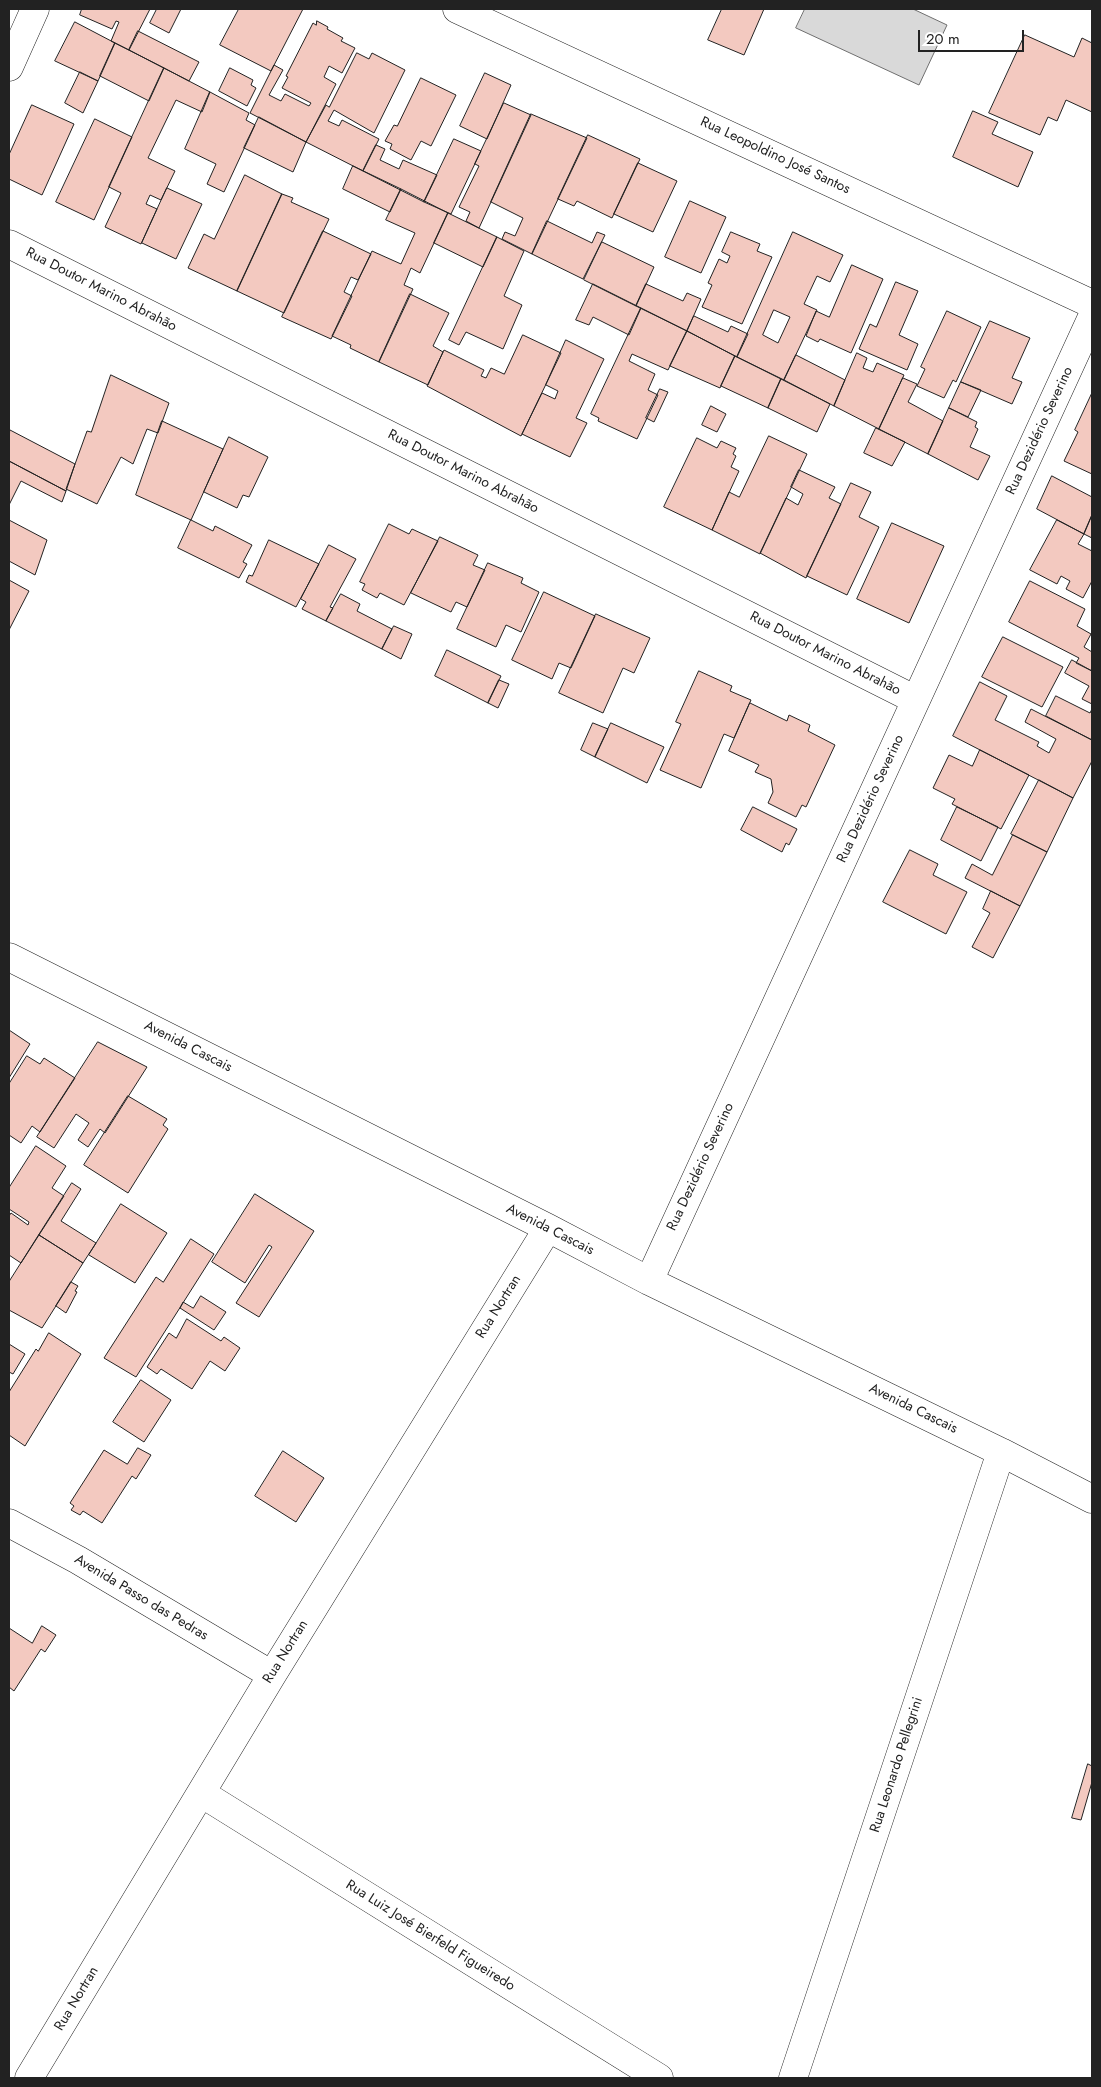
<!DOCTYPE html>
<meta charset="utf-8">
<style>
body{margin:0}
#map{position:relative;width:1101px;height:2087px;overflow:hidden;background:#fff;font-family:Jost,sans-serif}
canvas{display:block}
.frame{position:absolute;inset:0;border:10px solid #222;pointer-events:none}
.scale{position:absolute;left:918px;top:30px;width:106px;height:22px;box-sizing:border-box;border:2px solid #222;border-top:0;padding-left:6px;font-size:15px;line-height:18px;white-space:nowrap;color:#222;-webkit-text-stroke:4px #fff;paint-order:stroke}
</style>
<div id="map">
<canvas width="1101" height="2087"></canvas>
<div class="frame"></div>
<div class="scale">20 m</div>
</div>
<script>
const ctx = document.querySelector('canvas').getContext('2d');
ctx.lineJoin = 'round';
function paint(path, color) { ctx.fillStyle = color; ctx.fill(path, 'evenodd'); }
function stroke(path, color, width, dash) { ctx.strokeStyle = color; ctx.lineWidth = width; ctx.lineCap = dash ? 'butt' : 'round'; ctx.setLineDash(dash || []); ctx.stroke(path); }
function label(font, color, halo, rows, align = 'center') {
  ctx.font = font + ' Jost,sans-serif'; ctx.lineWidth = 4; ctx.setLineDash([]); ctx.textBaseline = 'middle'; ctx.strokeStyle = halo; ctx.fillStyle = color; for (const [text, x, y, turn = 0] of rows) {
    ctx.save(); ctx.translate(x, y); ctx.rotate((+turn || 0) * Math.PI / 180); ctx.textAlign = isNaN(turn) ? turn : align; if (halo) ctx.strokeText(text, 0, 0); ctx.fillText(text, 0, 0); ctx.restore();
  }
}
const water = new Path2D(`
 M805,9H913L947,25L919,85L796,28Z`);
paint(water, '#d9d9d9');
stroke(water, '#6f6f6f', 1);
const building = new Path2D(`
 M82,9H150L129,50L111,41L119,22L116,21L112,29L80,15Z
 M157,9H181L169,33L150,23Z
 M239,9H303L271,71L220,45Z
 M722,9H764L744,55L708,40Z
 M317,21L328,27L327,29L343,38L341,41L355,48L342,73L329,66L324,77L336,84L306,142L250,113L274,65L283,70L269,95L281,101L285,94L309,106L311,103L282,88L288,77L286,76L313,23L316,25Z
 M75,22L115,43L98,81L55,61Z
 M138,31L199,62L189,81L129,50Z
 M1025,35L1074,57L1082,38L1092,43V112L1066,100L1057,121L1048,117L1040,135L989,113Z
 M115,43L164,68L149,101L100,76Z
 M357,53L369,59L372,53L405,70L374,133L334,110L328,121L339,126L342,120L379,139L363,171L306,142L326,105L329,107Z
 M164,68L210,92L202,112L176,100L148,158L175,171L161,200L150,195L146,204L157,209L141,244L105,227L121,193L109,187Z
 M230,68L253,80L251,85L256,88L247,106L219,91Z
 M80,72L98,81L83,113L65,103Z
 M485,73L511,85L487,139L460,126Z
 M421,78L456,95L431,146L421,141L411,160L390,149L392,144L385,141L394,125L397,126Z
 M210,92L249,113L246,120L255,125L224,192L207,184L216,164L185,149Z
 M504,103L531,115L479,228L466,221L470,212L459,207L479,166L475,164Z
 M32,105L74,124L42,195L9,179V155Z
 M973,111L998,122L992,134L1033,152L1018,187L953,157Z
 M531,114L587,138L532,254L502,239L505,232L515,236L523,218L491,202Z
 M259,117L306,142L293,172L244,148Z
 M95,119L132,137L94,220L56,202Z
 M588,135L640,159L612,218L577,201L574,206L558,199Z
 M454,139L481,151L451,214L424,202Z
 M376,145L385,149L380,160L399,169L403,160L437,175L424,202L363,171Z
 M638,163L677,181L653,232L614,214Z
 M353,166L401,189L390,212L343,189Z
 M245,175L282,194L237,291L188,268L204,234L214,239Z
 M167,188L202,204L176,259L142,243Z
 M401,189L448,213L420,273L411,268L404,285L413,289L379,362L350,348L351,345L332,336L372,251L401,264L415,233L386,220Z
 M282,194L293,198L291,202L329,219L284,313L237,291Z
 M690,201L726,217L701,273L665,257Z
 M448,213L497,237L483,267L434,243Z
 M547,221L592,243L597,232L605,235L583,279L532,254Z
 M323,231L371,254L358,280L351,277L344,292L352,296L331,339L282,317Z
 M731,232L760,244L757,251L772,257L742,324L702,307L712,285L708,283L719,259L727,263L730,256L722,252Z
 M793,232L843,255L830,282L817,276L804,304L817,310L784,380L737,357ZM774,310L790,317L778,343L763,335Z
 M497,237L524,251L504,296L522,305L503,349L466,332L459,345L449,340Z
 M602,242L654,267L636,306L584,280Z
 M852,265L883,279L851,353L820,339L818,342L806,336L816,311L829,317Z
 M896,282L918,291L899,335L918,344L907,370L859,349L870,324L876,327Z
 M593,284L641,308L629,335L593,317L589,325L576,320Z
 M646,284L683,301L687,293L701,299L687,331L636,306Z
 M410,294L449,313L433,346L443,352L428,385L379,362Z
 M641,308L687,331L668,370L632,354L629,361L655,374L648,390L658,395L637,439L598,421L599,418L591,414Z
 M947,311L981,327L956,382L953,380L944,398L917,386L925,369L921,367Z
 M694,316L728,332L731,326L748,334L737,357L687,331Z
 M990,321L1030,338L1012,378L1022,382L1012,404L961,382Z
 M687,331L735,356L720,388L670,366Z
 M523,335L561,353L521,436L427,386L444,350L484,370L481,376L486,378L491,368L504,374Z
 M566,340L604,359L576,418L587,423L570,457L522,434L542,393L555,399L558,391L546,385Z
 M857,353L867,358L863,368L873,372L877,363L904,375L879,429L834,406Z
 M796,355L845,380L834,406L784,380Z
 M735,356L781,379L768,408L721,386Z
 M111,375L169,403L158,433L147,429L133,464L121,457L97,504L66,489L87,431L91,432Z
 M903,378L917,384L908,402L943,421L928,454L879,429Z
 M781,379L830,404L817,432L768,408Z
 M961,382L981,390L968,417L949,408Z
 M660,389L668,392L654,422L646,418Z
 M1092,393V474L1064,461L1078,432L1075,430Z
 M711,406L726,414L717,432L702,425Z
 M949,408L977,422L975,427L978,429L970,447L990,456L978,480L928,454Z
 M162,421L223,449L191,520L136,495Z
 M876,428L905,442L892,466L864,453Z
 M10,430L75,464L66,491L9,461Z
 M769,436L807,454L760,554L712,530L729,492L739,497Z
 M229,437L268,457L249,497L243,495L237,508L204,492Z
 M697,438L717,448L721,441L736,448L733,454L736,456L731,467L739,471L712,530L664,507Z
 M9,461L66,491L62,502L21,481L9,505Z
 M799,470L835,487L829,498L841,504L806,578L760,553L786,498L798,505L803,494L791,487Z
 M1052,476L1092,497V515L1084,534L1037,509Z
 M851,483L871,492L859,517L879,527L847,595L807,576Z
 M1092,515V538L1084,534Z
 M9,520L47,540L35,575L9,561Z
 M191,520L213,531L215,526L252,545L243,562L247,564L239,578L178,548Z
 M1057,520L1084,534L1078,544L1092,551V581L1083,598L1066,589L1070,581L1061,576L1057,584L1030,570Z
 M892,523L944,546L909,623L857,599Z
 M389,524L409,534L412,529L438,541L404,605L380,593L377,598L362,590L365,584L360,582Z
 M440,537L478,555L473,565L485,570L467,607L456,602L451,612L411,593Z
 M269,540L319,564L296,607L246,582L249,575L252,576Z
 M329,545L356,559L330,607L333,608L326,621L302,609L306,602L301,599Z
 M488,563L523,578L521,583L539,592L521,632L506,625L496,647L457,629Z
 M9,580L29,591L9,630Z
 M1030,581L1085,609L1077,626L1091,634L1084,647L1092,652V671L1076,663L1079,658L1009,622Z
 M544,592L595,616L571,668L559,663L552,679L512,660Z
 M341,594L360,604L357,611L392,629L382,649L326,621Z
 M596,614L650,638L634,673L623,668L603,713L559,693Z
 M394,626L412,634L401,659L382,649Z
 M1003,637L1063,667L1042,707L982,677Z
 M447,650L501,676L488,703L435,676Z
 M1072,660L1092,671V704L1082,699L1089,686L1065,673Z
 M699,671L732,686L730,691L751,700L734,738L724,734L701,788L660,770L681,724L676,722Z
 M499,680L509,684L498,708L488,703Z
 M980,682L1007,696L995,720L1039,742L1037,746L1049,753L1056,739L1025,722L1031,709L1092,740V761L1073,798L953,736Z
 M1056,696L1090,713L1092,709V740L1046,716Z
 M750,703L787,721L789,715L810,725L808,731L835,745L806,807L802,805L796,817L768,803L773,792L771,779L755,772L759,765L729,751Z
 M593,723L608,729L595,757L581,750Z
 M611,723L664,747L647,783L595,757Z
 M980,750L1029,775L1001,829L952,804L955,799L933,788L949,755L972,766Z
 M1039,780L1073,798L1047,852L1011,834Z
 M753,807L797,829L789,845L786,843L782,852L741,830Z
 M957,807L998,827L981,861L941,840Z
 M1013,835L1047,852L1020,906L965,878L972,864L992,875Z
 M910,850L938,864L933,875L967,892L946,934L883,902Z
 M991,891L1020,906L993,958L972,947L990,913L983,909Z
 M9,1030L30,1044L9,1078Z
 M98,1042L147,1067L105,1133L100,1129L88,1147L78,1140L89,1123L76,1114L54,1148L37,1137Z
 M27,1056L40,1064L44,1058L75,1078L40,1132L32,1126L21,1143L9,1135V1084Z
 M128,1096L167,1119L163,1125L168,1129L128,1193L84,1165Z
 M36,1146L66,1166L52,1188L64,1196L21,1263L9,1255V1216L11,1213L28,1225L29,1222L9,1209V1188Z
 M72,1183L81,1189L61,1221L96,1243L83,1263L39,1235Z
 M255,1194L314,1231L259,1317L236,1303L272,1247L269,1245L245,1283L212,1262Z
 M121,1204L167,1233L135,1283L89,1255Z
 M39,1235L83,1263L42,1328L9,1310V1282Z
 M191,1239L214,1254L136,1377L104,1358L156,1277L163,1282Z
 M71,1282L78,1286L75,1291L77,1292L66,1313L56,1306Z
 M201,1296L226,1312L214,1330L180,1308L183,1302L193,1308Z
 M187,1319L221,1341L224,1337L240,1348L225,1371L210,1361L192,1389L161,1369L157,1374L147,1367L169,1333L176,1338Z
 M49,1333L81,1354L25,1446L9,1435V1392L36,1349L38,1351Z
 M9,1344L25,1354L13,1374L9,1372Z
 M141,1380L171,1400L144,1442L113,1422Z
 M138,1448L151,1455L136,1479L132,1476L102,1523L83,1511L80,1515L71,1510L74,1506L70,1503L104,1450L127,1464Z
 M283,1451L324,1478L296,1522L255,1496Z
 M42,1626L56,1635L45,1652L41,1649L14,1691L9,1687V1628L32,1643Z
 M1088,1764L1092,1766V1782L1081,1820L1072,1818Z`);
paint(building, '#f3c9c0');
stroke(building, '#222', 1);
const minor = new Path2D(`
 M457,9L1092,304
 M9,67L35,9
 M9,244L916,700
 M9,957L548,1228L649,1281L1001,1452L1092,1499
 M649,1281L1092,317
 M9,1523L78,1560L272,1675
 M201,1793L659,2078
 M29,2078L272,1675L548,1228
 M793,2078L1001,1452`);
stroke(minor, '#222', 29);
stroke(minor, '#fff', 28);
label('14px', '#222', '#fff', [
 ["Rua Leopoldino José Santos",775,156,25],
 ["Rua Doutor Marino Abrahão",101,290,27],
 ["Rua Dezidério Severino",1040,431,-65],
 ["Rua Doutor Marino Abrahão",463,472,27],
 ["Rua Doutor Marino Abrahão",825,654,27],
 ["Rua Dezidério Severino",871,799,-65],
 ["Avenida Cascais",188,1047,27],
 ["Rua Dezidério Severino",701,1167,-65],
 ["Avenida Cascais",550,1230,27],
 ["Rua Nortran",499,1307,-58],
 ["Avenida Cascais",913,1409,26],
 ["Avenida Passo das Pedras",141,1598,31],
 ["Rua Nortran",286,1652,-58],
 ["Rua Leonardo Pellegrini",897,1765,-72],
 ["Rua Luiz José Bierfeld Figueiredo",430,1936,32],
 ["Rua Nortran",77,1999,-59]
]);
</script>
